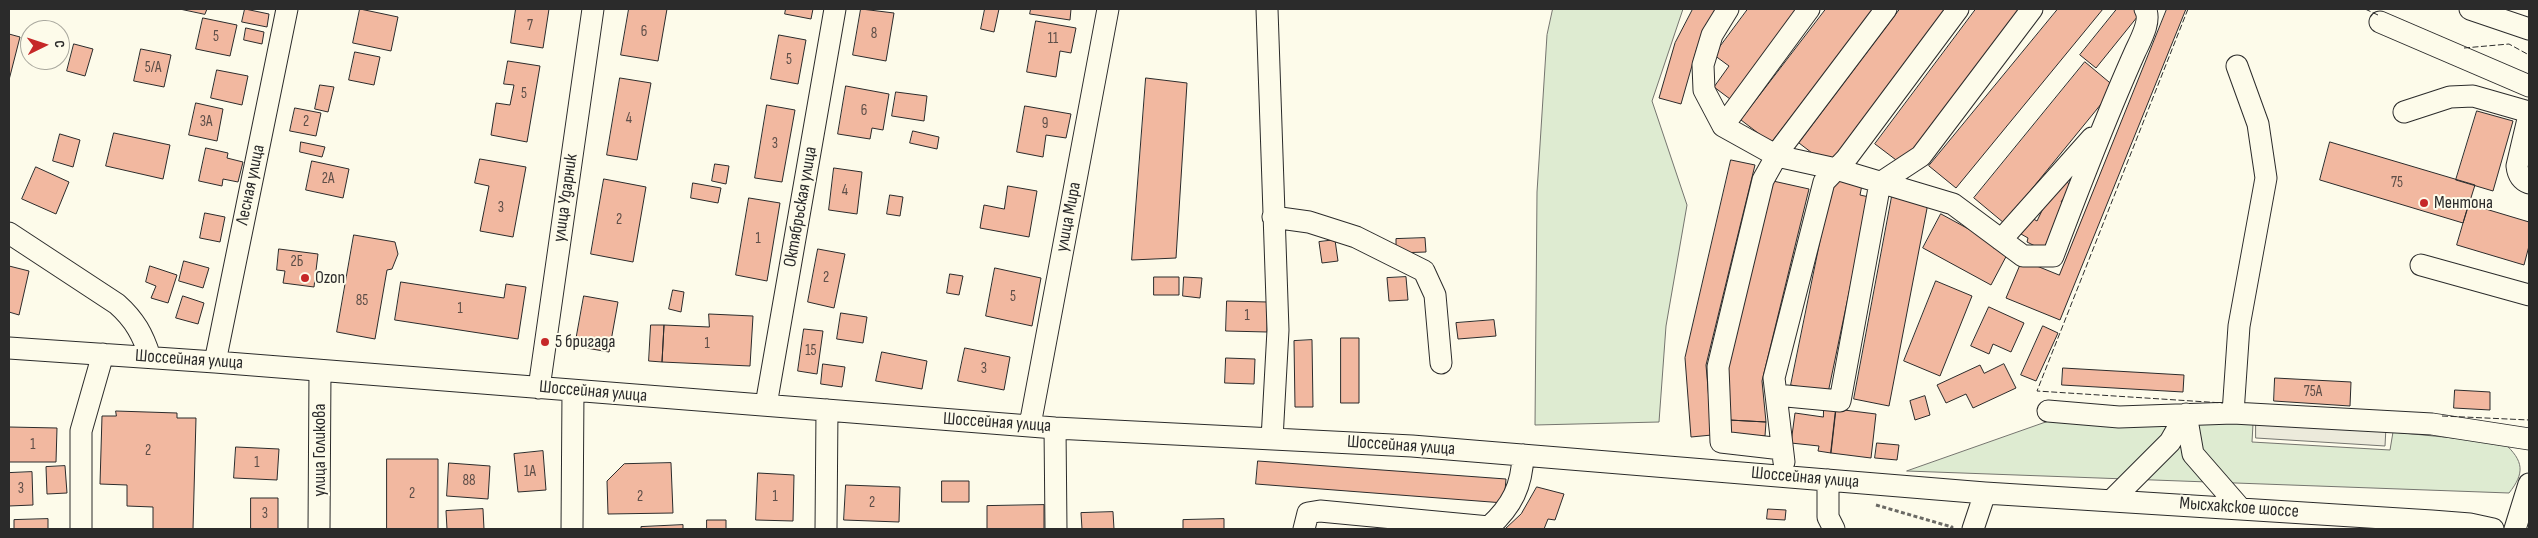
<!DOCTYPE html>
<meta charset="utf-8">
<style>
body{margin:0}
#map{position:relative;width:2538px;height:538px;overflow:hidden;background:#fdfbea;font-family:"Sofia Sans Condensed",sans-serif}
canvas{display:block}
.frame{position:absolute;inset:0;border:10px solid #2b2b2b;pointer-events:none}
.north{position:absolute;left:20px;top:20px;width:50px;height:50px;box-sizing:border-box;background:#fdfbea;border:1px solid #a9a89e;border-radius:50%;rotate:86deg;font-size:14px;font-weight:700;line-height:20px;text-align:center;color:#2b2b2b}
.north::after{content:'';display:block;margin:auto;width:18px;height:22px;background:#c62828;clip-path:polygon(50% 0,100% 100%,50% 72%,0 100%)}
</style>
<div id="map">
<canvas width="2538" height="538"></canvas>
<div class="frame"></div>
<div class="north">С</div>
</div>
<script>
const ctx = document.querySelector('canvas').getContext('2d');
ctx.lineJoin = 'round';
function paint(path, color) { ctx.fillStyle = color; ctx.fill(path, 'evenodd'); }
function stroke(path, color, width, dash) { ctx.strokeStyle = color; ctx.lineWidth = width; ctx.lineCap = dash ? 'butt' : 'round'; ctx.setLineDash(dash || []); ctx.stroke(path); }
function label(font, color, halo, rows, align = 'center') {
  ctx.font = font + ' "Sofia Sans Condensed",sans-serif'; ctx.lineWidth = 4; ctx.setLineDash([]); ctx.textBaseline = 'middle'; ctx.strokeStyle = halo; ctx.fillStyle = color; for (const [text, x, y, turn = 0] of rows) {
    ctx.save(); ctx.translate(x, y); ctx.rotate((+turn || 0) * Math.PI / 180); ctx.textAlign = isNaN(turn) ? turn : align; if (halo) ctx.strokeText(text, 0, 0); ctx.fillText(text, 0, 0); ctx.restore();
  }
}
const green = new Path2D(`
 M1553,9H1683L1652,101L1687,205L1666,326L1659,422L1535,425L1537,192L1547,35Z
 M2066,415L2253,424L2252,442L2390,450L2393,432L2504,443C2524,461 2525,473 2509,493L1907,471Z`);
paint(green, '#deebd1');
stroke(green, '#74746e', 1);
const parking = new Path2D(`
 M2256,418L2386,427L2385,446L2256,438Z`);
paint(parking, '#eceadb');
stroke(parking, '#74746e', 1);
const building = new Path2D(`
 M180,9H207L205,14Z
 M245,9L269,14L267,27L242,22Z
 M360,9L398,17L391,51L353,43Z
 M516,9H549L543,48L511,43Z
 M629,9H667L658,61L621,55Z
 M786,9H813L811,19L785,14Z
 M861,9L894,13L886,61L853,55Z
 M985,9H999L994,32L981,29Z
 M1031,9H1071L1070,20L1030,14Z
 M1693,9H1716L1697,48L1681,104L1659,98L1675,43Z
 M1748,9H1797L1730,99L1714,87L1729,66L1714,55Z
 M1826,9H1874L1771,143L1741,120Z
 M1900,9H1948L1829,166L1799,143Z
 M1976,9H2023L1904,166L1875,144Z
 M2058,9H2103L1956,188L1929,166Z
 M2117,9H2139L2142,11L2096,68L2080,55Z
 M2167,9H2186L2060,320L2006,298L2022,260L2059,275Z
 M203,18L237,25L230,56L196,49Z
 M1036,21L1076,28L1071,53L1060,51L1056,77L1027,72Z
 M246,28L264,32L262,44L244,40Z
 M9,34L20,37L9,80Z
 M779,35L806,40L798,84L771,79Z
 M74,44L93,49L85,76L67,71Z
 M141,49L171,55L164,87L134,81Z
 M355,52L380,57L374,85L349,80Z
 M508,61L540,66L527,142L491,135L496,103L510,105L514,85L504,84Z
 M2085,62L2115,87L2004,223L1974,198Z
 M217,70L248,76L242,105L211,98Z
 M620,78L651,83L637,160L607,155Z
 M1146,78L1187,83L1176,258L1132,260Z
 M320,85L334,87L328,112L315,109Z
 M846,86L889,94L883,130L872,128L870,139L838,134Z
 M896,92L927,96L924,121L892,116Z
 M196,103L223,109L217,141L189,135Z
 M767,105L795,110L782,182L755,178Z
 M1025,106L1071,114L1066,138L1046,135L1043,157L1017,152Z
 M295,108L321,113L316,136L290,131Z
 M2477,111L2513,121L2493,191L2456,180Z
 M913,131L939,137L937,149L910,143Z
 M114,133L170,145L163,179L106,166Z
 M60,134L80,140L73,167L53,161Z
 M301,142L325,147L322,157L300,152Z
 M2330,142L2475,185L2463,223L2320,180Z
 M206,148L228,153L227,158L243,162L238,182L223,179L222,186L199,181Z
 M480,159L526,167L513,237L480,231L489,186L475,183Z
 M1731,160L1755,165L1706,365L1712,435L1691,437L1685,358Z
 M312,161L349,169L343,198L306,190Z
 M715,164L729,166L726,184L712,181Z
 M36,167L69,182L56,214L22,199Z
 M834,168L862,172L857,214L829,210Z
 M604,179L646,187L633,262L591,254Z
 M1833,179L1862,185L1860,195L1869,197L1828,393L1791,385Z
 M2063,179L2072,186L2061,202L2066,204L2043,250L2027,242L2028,238L2021,234L2030,217L2037,221L2050,194Z
 M1773,181L1809,189L1762,381L1766,422L1729,420L1726,372Z
 M693,183L721,188L718,203L691,198Z
 M1008,186L1037,191L1029,237L980,228L984,205L1004,209Z
 M1893,191L1929,198L1889,406L1854,399Z
 M890,195L903,197L900,216L887,214Z
 M749,198L780,203L767,281L736,275Z
 M2469,204L2529,222V246L2524,265L2457,245Z
 M205,213L225,217L220,242L200,238Z
 M1941,214L2009,251L1991,285L1923,248Z
 M354,235L395,242L398,254L392,269L387,270L375,339L337,332Z
 M1425,238L1426,252L1396,253V239Z
 M1335,240L1338,261L1322,263L1319,242Z
 M279,249L318,254L314,287L283,283L285,271L277,270Z
 M818,249L845,254L834,308L808,302Z
 M184,261L209,268L203,288L179,281Z
 M9,266L29,271L19,315L9,312Z
 M150,266L177,275L168,303L151,298L156,286L146,282Z
 M995,268L1041,278L1032,326L986,316Z
 M950,274L963,276L959,295L947,293Z
 M1154,277H1179V295H1154Z
 M1184,277L1202,278L1200,298L1183,296Z
 M1406,277L1408,300L1389,301L1387,278Z
 M1936,281L1972,296L1940,376L1904,361Z
 M401,282L504,298L506,284L526,287L518,339L395,320Z
 M673,290L684,292L681,312L669,309Z
 M183,296L204,303L198,324L176,318Z
 M584,296L618,302L609,352L575,346Z
 M1227,301L1268,302L1267,332L1226,331Z
 M1989,307L2024,323L2011,352L1993,344L1989,354L1971,346Z
 M841,313L867,317L863,343L837,339Z
 M709,314L753,316L750,366L662,362L664,325L709,327Z
 M1494,320L1496,336L1458,339L1456,323Z
 M651,325H664L662,362L649,361Z
 M2043,326L2058,333L2036,381L2021,375Z
 M804,329L823,331L817,374L798,371Z
 M1341,338H1359V403H1341Z
 M1312,340L1313,407H1295L1294,341Z
 M965,348L1010,357L1004,390L958,381Z
 M882,352L927,361L922,389L876,381Z
 M1226,358L1255,359L1254,384L1225,383Z
 M823,364L845,367L842,387L821,384Z
 M2004,364L2016,388L1973,408L1966,394L1946,403L1937,385L1980,365L1984,373Z
 M2063,368L2184,375L2183,392L2062,385Z
 M2275,378L2351,382L2350,406L2274,401Z
 M2455,390L2490,392V410L2454,408Z
 M1925,396L1930,415L1915,420L1910,401Z
 M1824,407L1836,409L1831,453L1818,451L1819,446L1791,443L1795,413L1823,417Z
 M1836,409L1876,414L1871,458L1831,453Z
 M116,411L177,413V418H196L193,529H153V507L127,506V485L100,484L102,416H116Z
 M1729,420L1766,422L1765,436L1728,434Z
 M9,427L57,428L56,462H9Z
 M1877,443L1899,445L1897,460L1875,458Z
 M236,447L279,449L277,480L234,478Z
 M543,451L546,490L518,492L514,454Z
 M387,459H438V529H387Z
 M1258,461L1506,479L1504,503L1256,484Z
 M449,463L490,466L488,499L447,496Z
 M671,463L673,513L608,514L607,481L624,464Z
 M65,466L67,493L47,494L46,467Z
 M32,472L33,505L9,506V473Z
 M758,473L794,475L793,521L756,520Z
 M942,481H969V502H942Z
 M846,485L900,487L899,522L844,520Z
 M1537,487L1564,494L1555,520L1548,519L1544,529H1505L1521,514Z
 M251,498H278V529H251Z
 M1044,505V529H987V506Z
 M483,509L484,529H447L446,511Z
 M1768,509L1786,510L1785,520L1767,519Z
 M1113,512L1114,529H1082L1081,513Z
 M48,519V529H14V520Z
 M1224,519V529H1183V520Z
 M707,520H726V529H707Z
 M683,525V529H641V527Z`);
paint(building, '#f2b8a0');
stroke(building, '#2b2b2b', 1);
const minor = new Path2D(`
 M1267,9L1278,330L1272,439
 M1728,9L1712,35L1703,65L1704,90L1723,126L1777,156L1836,169L1953,204L2023,256H2053C2079,187 2105,119 2135,52C2140,41 2152,20 2145,9
 M2470,9L2529,29
 M2380,22L2529,86
 M2237,66L2258,124L2266,178L2239,326L2233,413L2432,424L2529,439
 M2404,112L2450,97L2473,96L2529,112
 M2529,115L2517,166C2518,175 2521,180 2529,183
 M1723,126L1809,9
 M1273,217L1309,222L1356,237L1424,271L1435,295L1441,363
 M9,233L117,304C135,320 143,335 150,357
 M2001,240L2092,138
 M2421,265L2529,295
 M9,348L215,362L1055,428L1412,446L1985,493L2432,521L2470,524L2493,529
 M215,362L287,9
 M539,388L593,9
 M1776,395L1840,401L1880,183L1921,156L2032,9
 M766,405L835,9
 M2048,411L2119,417L2233,413
 M1030,425L1108,9
 M1055,428L1056,529
 M1782,449L1721,442L1718,367L1763,180L1781,148L1886,9
 M1784,462L1774,378L1824,182L1846,159L1958,9
 M1828,480V517L1834,529
 M2112,500L2170,442L2186,414L2193,454L2240,508
 M1489,527C1512,506 1522,486 1523,455
 M81,529V431L103,354
 M319,529L320,371
 M572,529L573,391
 M826,529L827,410
 M1304,529L1308,513L1320,511L1489,527V529
 M1973,529L1985,493
 M2515,529L2529,484`);
stroke(minor, '#2b2b2b', 23);
stroke(new Path2D(`
 M1876,505L1952,527L1951,529`), '#6a6964', 3, [4, 2.5]);
stroke(minor, '#fdfbea', 21);
stroke(new Path2D(`
 M2188,9L2037,391L2223,403
 M2365,9L2378,15
 M2464,48L2509,44L2529,55
 M2442,416L2529,420`), '#2b2b2b', 1, [6, 2.5]);
for (const [x, y, r, color] of [
 [2424,203,5,"#c62828"],
 [305,278,5,"#c62828"],
 [545,342,5,"#c62828"]
]) { const dot = new Path2D(); dot.arc(x, y, r, 0, 2 * Math.PI); ctx.fillStyle = color; ctx.fill(dot); stroke(dot, '#fdfbea', 2); }
label('15px', '#5d4e48', null, [
 ["7",530,26],
 ["6",644,32],
 ["8",874,34],
 ["5",216,37],
 ["11",1053,39],
 ["5",789,60],
 ["5/А",153,68],
 ["5",524,94],
 ["6",864,111],
 ["4",629,119],
 ["3А",206,122],
 ["2",306,122],
 ["9",1045,124],
 ["3",775,144],
 ["2А",328,179],
 ["75",2397,183],
 ["4",845,191],
 ["3",501,208],
 ["2",619,220],
 ["1",758,239],
 ["2Б",297,262],
 ["2",826,278],
 ["5",1013,297],
 ["85",362,301],
 ["1",460,309],
 ["1",1247,316],
 ["1",707,344],
 ["15",811,351],
 ["3",984,369],
 ["75А",2313,392],
 ["1",33,445],
 ["2",148,451],
 ["1",257,463],
 ["1А",530,472],
 ["88",469,481],
 ["3",21,489],
 ["2",412,494],
 ["2",640,497],
 ["1",775,497],
 ["2",872,503],
 ["3",265,514]
]);
label('18px', '#2b2b2b', '#fdfbea', [
 ["Лесная улица",251,185,-78],
 ["улица Ударник",566,198,-82],
 ["Октябрьская улица",801,207,-80],
 ["улица Мира",1069,217,-79],
 ["Шоссейная улица",189,360,4],
 ["Шоссейная улица",593,392,5],
 ["Шоссейная улица",997,423,4],
 ["Шоссейная улица",1401,446,4],
 ["улица Голикова",320,450,-90],
 ["Шоссейная улица",1805,478,5],
 ["Мысхакское шоссе",2239,508,4]
]);
label('18px', '#2b2b2b', '#fdfbea', [
 ["Ментона",2434,203],
 ["Ozon",315,278],
 ["5 бригада",555,342]
], 'left');
</script>
